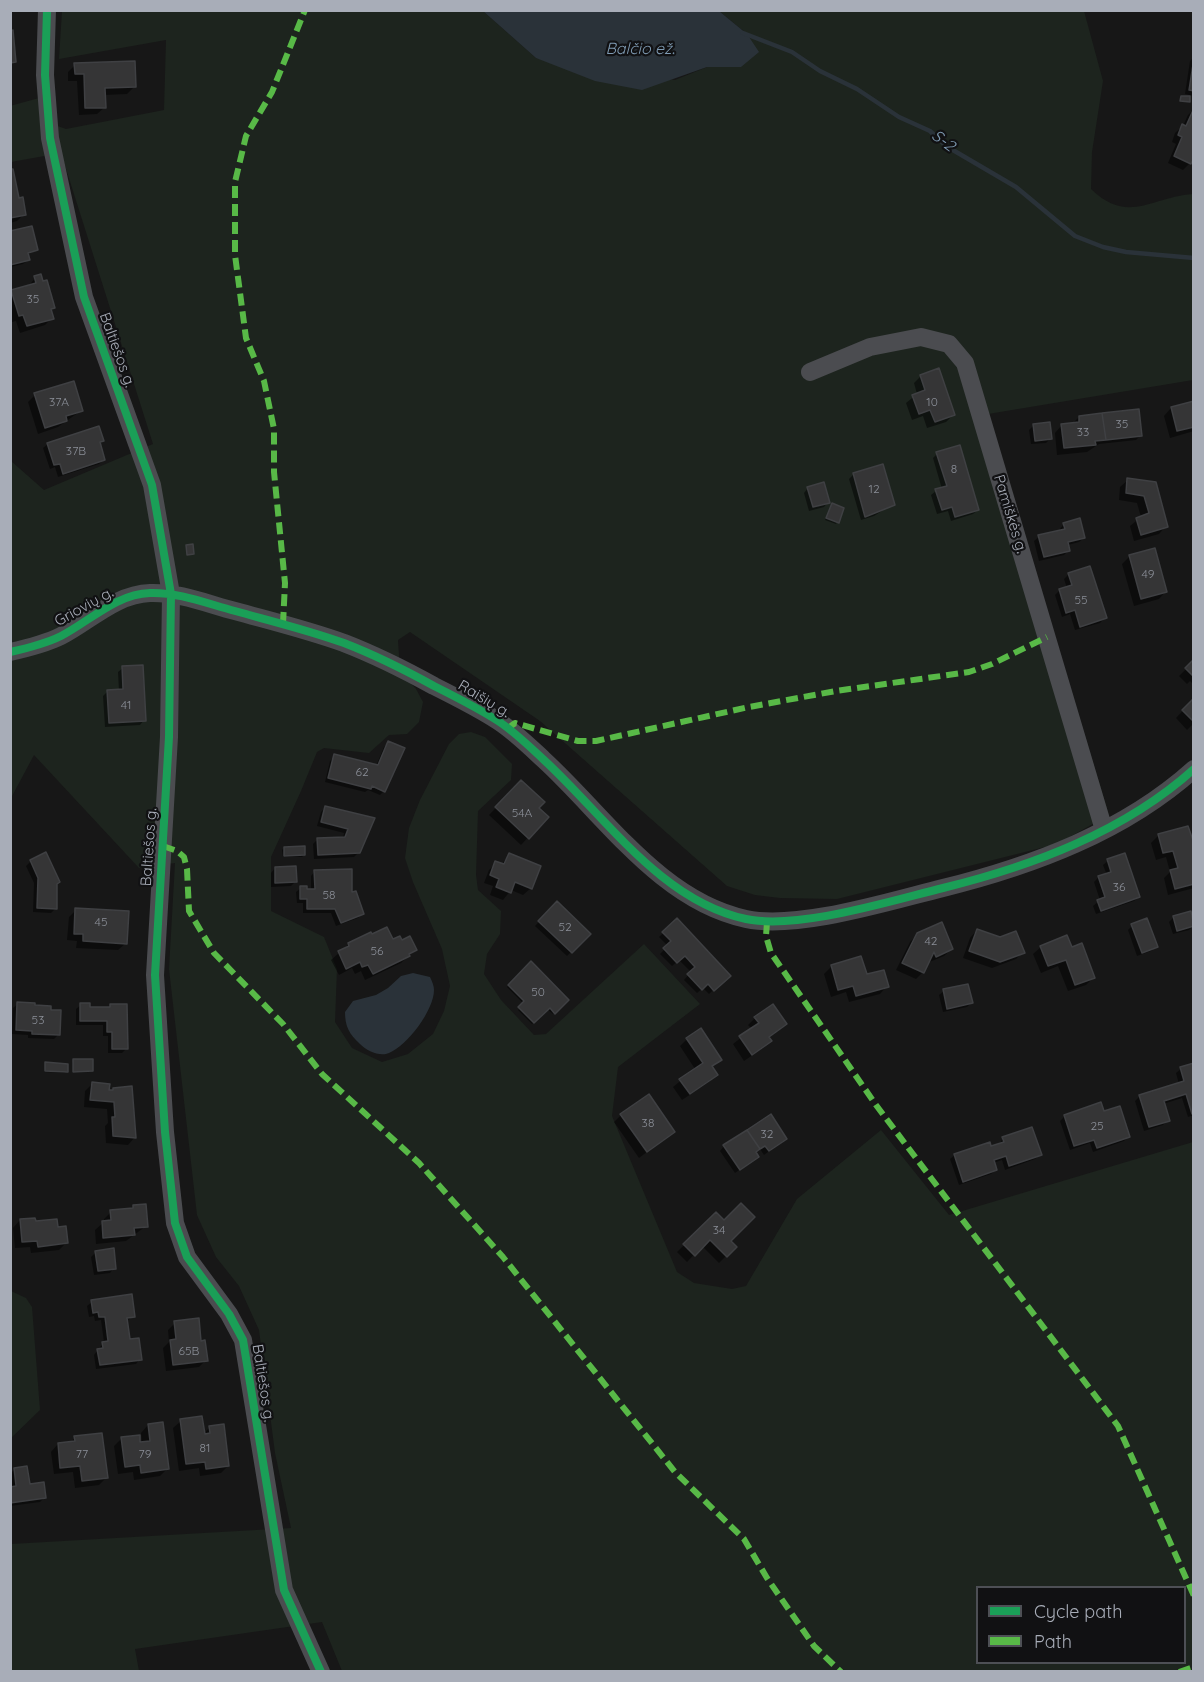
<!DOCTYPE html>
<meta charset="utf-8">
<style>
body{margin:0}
#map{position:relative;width:1204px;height:1682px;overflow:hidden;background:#171717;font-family:Quicksand,sans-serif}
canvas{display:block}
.frame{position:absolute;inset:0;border:12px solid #a8adb8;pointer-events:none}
.legend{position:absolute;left:976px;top:1586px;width:210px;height:78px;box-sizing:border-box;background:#111113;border:2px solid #4d4f55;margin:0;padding:8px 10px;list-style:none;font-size:18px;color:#a8adb8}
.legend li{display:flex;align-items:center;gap:12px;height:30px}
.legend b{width:30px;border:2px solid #4d4f55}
</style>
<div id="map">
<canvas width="1204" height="1682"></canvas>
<div class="frame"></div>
<ul class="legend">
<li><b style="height:8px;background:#1a9f57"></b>Cycle path</li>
<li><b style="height:8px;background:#58b947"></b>Path</li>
</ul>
</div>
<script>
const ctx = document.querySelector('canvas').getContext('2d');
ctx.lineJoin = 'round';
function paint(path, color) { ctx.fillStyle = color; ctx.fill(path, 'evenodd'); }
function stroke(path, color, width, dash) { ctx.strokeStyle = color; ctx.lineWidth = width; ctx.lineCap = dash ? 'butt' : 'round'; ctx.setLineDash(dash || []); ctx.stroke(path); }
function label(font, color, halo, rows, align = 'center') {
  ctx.font = font + ' Quicksand,sans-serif'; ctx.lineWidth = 4.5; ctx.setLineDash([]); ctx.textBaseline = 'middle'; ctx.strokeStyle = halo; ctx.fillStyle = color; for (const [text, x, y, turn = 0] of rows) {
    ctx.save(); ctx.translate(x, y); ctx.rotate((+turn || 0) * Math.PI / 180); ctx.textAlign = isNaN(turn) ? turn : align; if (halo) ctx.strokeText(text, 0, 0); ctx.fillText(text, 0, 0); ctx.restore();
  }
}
paint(new Path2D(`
 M62,11H483L536,58L675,80L707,67H741L747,34L719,11H1084L1103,81L1092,152L1091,189C1128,225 1151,197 1193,194V380L988,414L1109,815L1057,844L837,899L780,898L755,895L727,886L540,721L410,632L398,640L400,671L416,689L423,702L419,722L407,734L389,735L369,753L324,748L317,752L301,791L271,857V911L324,937L337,969L335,1022L352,1048L382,1062L408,1054L433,1034L444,1011L450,986L442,949L413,882L405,858L409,828L420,800L449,744L459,734L471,732L485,737L512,764L511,780L478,811L476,875L478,890L501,911L500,934L487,954L484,974L501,1000L534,1035L546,1034L644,944L700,1004L618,1067L612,1116L677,1272L694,1283L732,1289L746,1286L797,1199L881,1130L949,1215L1193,1142V1671H342L322,1622L135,1649L139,1671H11V1544L291,1528L275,1453L259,1330L239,1286L216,1257L197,1215L169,969L175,863L139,868L34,755L11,798V461L44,490L153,444L61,153L11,162L10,106L39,98L40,120L66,129L164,110L166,40L59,59ZM978,1588H1184V1662H978Z
 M11,1291L26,1298L32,1307L40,1410L11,1438Z`), '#1d241e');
paint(new Path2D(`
 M483,11H719L747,34L759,52L741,67H707L642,90L595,81L536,58Z
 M413,973L430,977C432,981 434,986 434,990C434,1010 407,1046 389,1053C380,1057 367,1051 360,1044C349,1034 345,1026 345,1012L353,1001L376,995L388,988L401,976Z`), '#2a3239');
paint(new Path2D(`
 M1194,57V96L1185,94L1190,61Z
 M75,65L134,87L127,94L104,95L105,107L97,114L79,115L77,81H68V72Z
 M1194,109L1190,163L1183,170L1168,163L1176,144L1172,142L1175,133L1183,126L1188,115Z
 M10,171L18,200L24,214L17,221L10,223Z
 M10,232L36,250L27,255L28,260L23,264L10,267Z
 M35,278L53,307L50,311L52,318L45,325L20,333L16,321L12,322L10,318V293L28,287Z
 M921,376L953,415L946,422L927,428L923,416L912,420L906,403L917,394L914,383Z
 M35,395L82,410L58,427L38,434L28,402Z
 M1194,402V431L1170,438L1164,416L1171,408Z
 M1079,417L1141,435L1136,440L1099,444L1087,452L1057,455L1055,433L1062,425L1072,424Z
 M1034,425L1050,439L1046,443L1031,444L1029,430Z
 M102,441L99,444L104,460L99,464L58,477L55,467L50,469L43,448L48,444Z
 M937,454L978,510L973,514L951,521L948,511L937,514L931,495L936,491L942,489L933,458Z
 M882,466L893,504L874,516L861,520L849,479L853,475Z
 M1128,480L1155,483L1166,526L1159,534L1134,541L1130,526L1141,517L1137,503L1119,500L1120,487Z
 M808,488L828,502L824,507L809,511L804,493Z
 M832,505L843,509L836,524L825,520Z
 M1064,524L1084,538L1079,542L1068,545L1069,550L1064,555L1039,561L1034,541L1039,537L1060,532V529Z
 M1129,557L1166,591L1159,599L1134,606L1122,564Z
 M1069,574L1105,618L1100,623L1075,630L1070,614L1062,617L1055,595L1059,591L1067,588L1064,579Z
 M1194,661V685L1190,681L1187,684L1179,676Z
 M123,668L144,720L140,725L105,727L103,696L108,691H119L118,672Z
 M1194,690V723L1187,730L1176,718L1193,700Z
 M389,743L384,791L380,795L368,790L365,792L325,782L330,761L335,756L376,766L384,747Z
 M521,782L537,808L547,817L521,845L489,815Z
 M325,808L373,819L359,852L354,857L314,859L313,844L317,840L343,839L344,833L317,826L321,812Z
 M1159,835L1194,844V888L1168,895L1164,878L1170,872L1166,857L1156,860L1151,843Z
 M284,848L304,855L302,857H283L282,850Z
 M509,855L531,888L523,895L511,890L503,900L490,895L493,886L484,883L489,870L496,863L501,865Z
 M31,861L56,885V908L51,913L33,912L34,883L26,866Z
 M1108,861L1139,897L1134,901L1096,914L1093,906L1100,900L1094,882L1098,878L1107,875L1103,865Z
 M275,868L296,881L291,886L271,887V873Z
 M315,871L351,893L362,914L358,918L336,926L331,913H303V903H297L296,892L301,888L311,891V876Z
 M557,903L589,934L567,956L535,926Z
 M76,910L126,943L118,950L76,948L77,941L67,940L69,917Z
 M1173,918L1194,925V928L1193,926L1189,930L1173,934L1169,922Z
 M677,920L729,975L709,994L703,988L697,993L684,980L691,972L679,960L672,966L660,954L668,946L659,937Z
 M1132,926L1156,947L1151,951L1137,956L1128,930Z
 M977,930L1000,938L1023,952L1016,959L992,968L963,958L970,938Z
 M918,934L952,949L944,956L927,963L923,972L916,979L896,970L910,942Z
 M401,942L415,950L401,963L365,980L361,971L355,974L352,968L339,975L331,960L349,944Z
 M1041,947L1071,949L1093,978L1086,985L1068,991L1058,966L1041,973L1033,954Z
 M531,964L567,1000L553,1014L547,1009L532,1024L518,1010L524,1004L507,987Z
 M832,966L865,976L887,986L880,994L849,1002L846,992L831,997L824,974Z
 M944,991L971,1003L967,1007L943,1012L939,995Z
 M18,1004L58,1035L54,1039L28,1038V1035L12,1034L13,1008Z
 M81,1005L89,1009H107L110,1006L126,1049L122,1053H108V1036H103V1025H76V1009Z
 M755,1018L785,1024L768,1038L770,1041L763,1048L744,1061L733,1044L752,1029L748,1025Z
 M687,1039L720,1060L711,1068L716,1075L709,1082L682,1100L673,1087L695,1069L680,1046Z
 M74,1061L92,1070L90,1072L72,1073V1063Z
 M46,1064L66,1071L65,1073L44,1072Z
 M1194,1065V1115L1188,1117L1182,1098L1163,1104L1168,1120L1163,1125L1144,1131L1135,1101L1140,1096L1179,1084L1176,1073L1181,1069Z
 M92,1084L108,1091L113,1089L135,1137L128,1145L106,1143L105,1126L108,1123L107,1109L84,1107L85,1091Z
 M1103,1113L1128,1137L1124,1141L1093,1152L1090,1143L1070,1150L1060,1121L1065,1116Z
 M621,1115L673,1132L639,1158L614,1122Z
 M1003,1138L1040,1155L1035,1159L1005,1170L1002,1160L993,1163L996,1170L991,1174L959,1185L950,1159L955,1155L999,1145Z
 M785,1139L764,1155L760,1149L755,1153L757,1157L735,1173L720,1151L724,1146Z
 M133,1206L146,1226L126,1241L96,1244L95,1230L104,1222V1219L111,1212L130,1210Z
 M716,1214L729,1241L735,1247L719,1263L702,1246L687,1262L677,1252Z
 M20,1220L57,1228L66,1243L59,1250L31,1253L30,1247L15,1248L13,1228Z
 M96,1252L114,1268L110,1273L94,1275L91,1257Z
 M92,1302L134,1316L126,1321L129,1341L140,1359L136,1364L96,1369L94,1355L104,1342L101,1320L95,1321L94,1316L89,1317L87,1306Z
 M175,1323L200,1342L206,1360L199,1367L166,1371L163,1348L169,1342L168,1330Z
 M181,1421L203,1434L210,1427L228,1466L221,1473L200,1476L199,1468L179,1471L173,1428Z
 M148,1425L167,1469L160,1476L134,1480L133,1472L118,1474L114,1446L121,1439L142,1443L141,1433Z
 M75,1438L106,1478L99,1485L75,1488L73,1472L54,1474L51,1452L58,1444L69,1443Z
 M14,1470L29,1485L45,1497L40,1502L10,1506V1474Z`), '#0007');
stroke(new Path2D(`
 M743,33L792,52L820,71L857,89L899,117L930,131L946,146L1016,187L1075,236L1103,247L1126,252L1194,258`), '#2a3239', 4.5);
const building = new Path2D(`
 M13,30L16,62L10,63V31Z
 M1194,58V91L1189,90Z
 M135,61L136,87L105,88L106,108H85L84,74H75L74,63Z
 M1181,96H1190V102L1180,101Z
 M1194,108V158L1191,164L1174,156L1182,137L1178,135L1182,124L1186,126Z
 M10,169H13L19,198L23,197L26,215L10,218Z
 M32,226L38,250L28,253L30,260L10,265V231Z
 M41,274L43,281L47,280L55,308L51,309L54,319L27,326L23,315L19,316L11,290L36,283L34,276Z
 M939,368L955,415L935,422L930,410L919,414L912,395L925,390L920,375Z
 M74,381L83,411L66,416L67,421L45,428L34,393Z
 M1194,401V427L1177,431L1171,407Z
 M1139,409L1142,436L1106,440L1102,413Z
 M1102,413L1106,440L1095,441L1096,445L1064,448L1061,424L1079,422V416Z
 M1050,422L1052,439L1035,441L1033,424Z
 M99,426L104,441L100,442L105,460L63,474L60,464L54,465L47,443Z
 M960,445L979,510L955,517L952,507L942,510L935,489L947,486L936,452Z
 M883,464L895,505L865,517L853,473Z
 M1127,478L1156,482L1168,527L1141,535L1136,518L1149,513L1144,496L1126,493Z
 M824,482L830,503L813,507L807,487Z
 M832,503L844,508L839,523L826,518Z
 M1080,518L1085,538L1068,542L1070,551L1044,557L1038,535L1065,529L1063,523Z
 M193,544L194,554L187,555L186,545Z
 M1155,548L1167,592L1141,599L1129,555Z
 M1090,566L1107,618L1080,627L1075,610L1066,613L1059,589L1072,585L1068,573Z
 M1194,659V677L1185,668Z
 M143,665L146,721L109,723L107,690L123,689L122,666Z
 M1194,698V722L1182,710Z
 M388,741L405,748L385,792L372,786L371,789L328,778L334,754L378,765Z
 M521,780L545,802L539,808L549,817L529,839L495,807Z
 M325,806L375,818L360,853L318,855L317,838L345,837L348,829L321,822Z
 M1188,826L1194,843V884L1175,889L1170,870L1178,868L1173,851L1163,853L1158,834Z
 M305,846V855L284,856V847Z
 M46,852L60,882L57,884V909L37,908L38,878L30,860Z
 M509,853L541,866L532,889L515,882L511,893L496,887L499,879L490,875L495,861L504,864Z
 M1125,853L1140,897L1101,911L1097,900L1105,897L1098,876L1111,872L1107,859Z
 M296,866L297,882L275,883V867Z
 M352,869V892L356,891L364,914L341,923L335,909H307V899H300V886H307V889H315L314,870Z
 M557,901L591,934L572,953L538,921Z
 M75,908L129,911L127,944L83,941V934H74Z
 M1191,911L1194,926L1177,931L1173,916Z
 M677,918L731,976L714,991L708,984L702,990L687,974L695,967L685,956L677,963L663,948L671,941L662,932Z
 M1147,918L1158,947L1142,953L1131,924Z
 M942,922L953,949L936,957L934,952L924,973L902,963L917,933Z
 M387,927L393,939L400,936L402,940L410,936L417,950L409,954L410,956L373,974L368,965L362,967L360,962L346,969L338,951L349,946L348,943L371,932L372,934Z
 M977,929L1000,937L1016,931L1025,953L1000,962L969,951Z
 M1067,935L1072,947L1082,943L1095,978L1075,985L1066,960L1048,966L1040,946Z
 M861,956L867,974L884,970L889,987L856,996L853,986L838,990L831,965Z
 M531,961L569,1000L555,1014L550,1008L534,1023L518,1007L524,1001L508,985Z
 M968,984L973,1003L947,1009L943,989Z
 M17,1002L35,1003V1005L51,1006V1010H61L60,1035L32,1034V1031L16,1030Z
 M80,1003H90V1007H110V1004H127L128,1049H112V1032H107V1021H80Z
 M773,1004L787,1024L769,1037L772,1041L752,1055L739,1036L759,1023L754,1017Z
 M701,1028L722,1060L712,1066L718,1075L690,1094L679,1079L703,1063L686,1038Z
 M73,1059H93V1071L73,1072Z
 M45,1062L68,1064V1072L45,1071Z
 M1194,1063V1113L1192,1114L1186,1094L1164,1101L1170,1121L1149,1127L1139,1095L1184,1081L1180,1067Z
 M92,1082L110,1084L109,1090H113V1088L132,1086L136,1138L113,1136L112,1117H115L114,1102L90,1100Z
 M649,1094L675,1132L647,1152L620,1114Z
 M1101,1102L1104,1111L1120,1106L1130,1137L1097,1148L1094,1140L1074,1146L1064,1115Z
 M771,1114L787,1139L769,1151L765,1146L760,1149L747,1130Z
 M1032,1127L1042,1155L1009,1166L1006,1156L994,1160L997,1170L963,1182L954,1154L990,1142L991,1146L1004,1142L1002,1137Z
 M747,1130L760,1149L756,1152L759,1157L740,1170L723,1145Z
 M741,1203L755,1217L731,1241L737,1247L727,1257L710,1240L695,1256L683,1244L716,1212L724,1220Z
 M146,1204L148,1227L134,1228L135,1235L103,1238L102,1221L111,1220L110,1210L133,1208V1205Z
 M35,1218L36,1221L57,1219L58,1227L66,1226L68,1243L38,1247L37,1241L22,1242L20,1219Z
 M114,1248L116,1269L98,1271L95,1251Z
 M132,1294L135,1317L127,1318L130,1339L139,1338L142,1360L100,1365L97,1349L103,1348L102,1342L108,1341L105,1317H99L98,1312L93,1313L91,1300Z
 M199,1318L201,1341L205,1340L208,1361L173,1365L170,1340L176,1339L174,1321Z
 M202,1416L205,1434L210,1433L209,1426L224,1424L229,1466L206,1469L205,1462L186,1464L180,1419Z
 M163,1422L169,1469L141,1473L140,1465L125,1467L121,1437L140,1435V1442L150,1441L148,1424Z
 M102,1433L108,1478L82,1481L80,1466L60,1468L58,1443L75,1441L74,1436Z
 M27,1466L30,1484L44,1482L46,1498L10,1503V1487L16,1486L14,1468Z`);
paint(building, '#353536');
stroke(building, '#3f4043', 1.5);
stroke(new Path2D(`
 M47,10L45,75L50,138L84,297L152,485L171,594L169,737L155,975L165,1132L175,1223L187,1257L229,1314L243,1340L284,1590L321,1672
 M810,372L870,347L921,337L949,344L965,363L1104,830
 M10,652C28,648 45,644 61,636C90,621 116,594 150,593C179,592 208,604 235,611C271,621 308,630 344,643C375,655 405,670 434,686C456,697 478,708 498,721C515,732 530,747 544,760C605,816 661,901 746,919C798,930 890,901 943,888C1032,866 1124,832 1194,769`), '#4b4c50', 18);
stroke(new Path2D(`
 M283,624L285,583L274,472V429L264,381L246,338L235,255V182L246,136L272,92L305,10
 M507,729L515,723L578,741H596L749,707L836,691L969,672L992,664L1047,637
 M163,846L177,851L184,857L187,869L189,911L214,953L283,1024L322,1074L419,1163L503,1257L675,1472L744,1539L767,1578L814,1646L841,1672
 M767,922L766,936L771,953L876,1105L1118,1426L1194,1596
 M1179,1672L1194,1667`), '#58b947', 6, [12, 6]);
stroke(new Path2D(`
 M47,10L45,75L50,138L84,297L152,485L171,594L169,737L155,975L165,1132L175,1223L187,1257L229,1314L243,1340L284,1590L321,1672
 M10,652C28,648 45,644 61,636C90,621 116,594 150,593C179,592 208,604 235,611C271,621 308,630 344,643C375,655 405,670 434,686C456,697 478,708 498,721C515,732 530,747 544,760C605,816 661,901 746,919C798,930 890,901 943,888C1032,866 1124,832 1194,769`), '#1a9f57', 8);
label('12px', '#8b8f98', null, [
 ["35",33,299],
 ["37A",59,402],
 ["10",932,402],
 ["35",1122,424],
 ["33",1083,432],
 ["37B",76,451],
 ["8",954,469],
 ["12",874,489],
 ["49",1148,574],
 ["55",1081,600],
 ["41",126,705],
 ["62",362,772],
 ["54A",522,813],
 ["36",1119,887],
 ["58",329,895],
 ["45",101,922],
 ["52",565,927],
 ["42",931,941],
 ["56",377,951],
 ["50",538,992],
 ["53",38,1020],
 ["38",648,1123],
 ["25",1097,1126],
 ["32",767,1134],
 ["34",719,1230],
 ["65B",189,1351],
 ["81",205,1448],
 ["77",82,1454],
 ["79",145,1454]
]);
label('15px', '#a8adb8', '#111113', [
 ["Baltiešos g.",117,350,70],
 ["Pamiškės g.",1010,514,73],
 ["Griovių g.",84,607,-29],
 ["Raišių g.",484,699,31],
 ["Baltiešos g.",149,847,-86],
 ["Baltiešos g.",263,1383,81]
]);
label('italic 16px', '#7f9bb3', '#111113', [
 ["Balčio ež.",640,49],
 ["S-2",943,141,37]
]);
</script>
